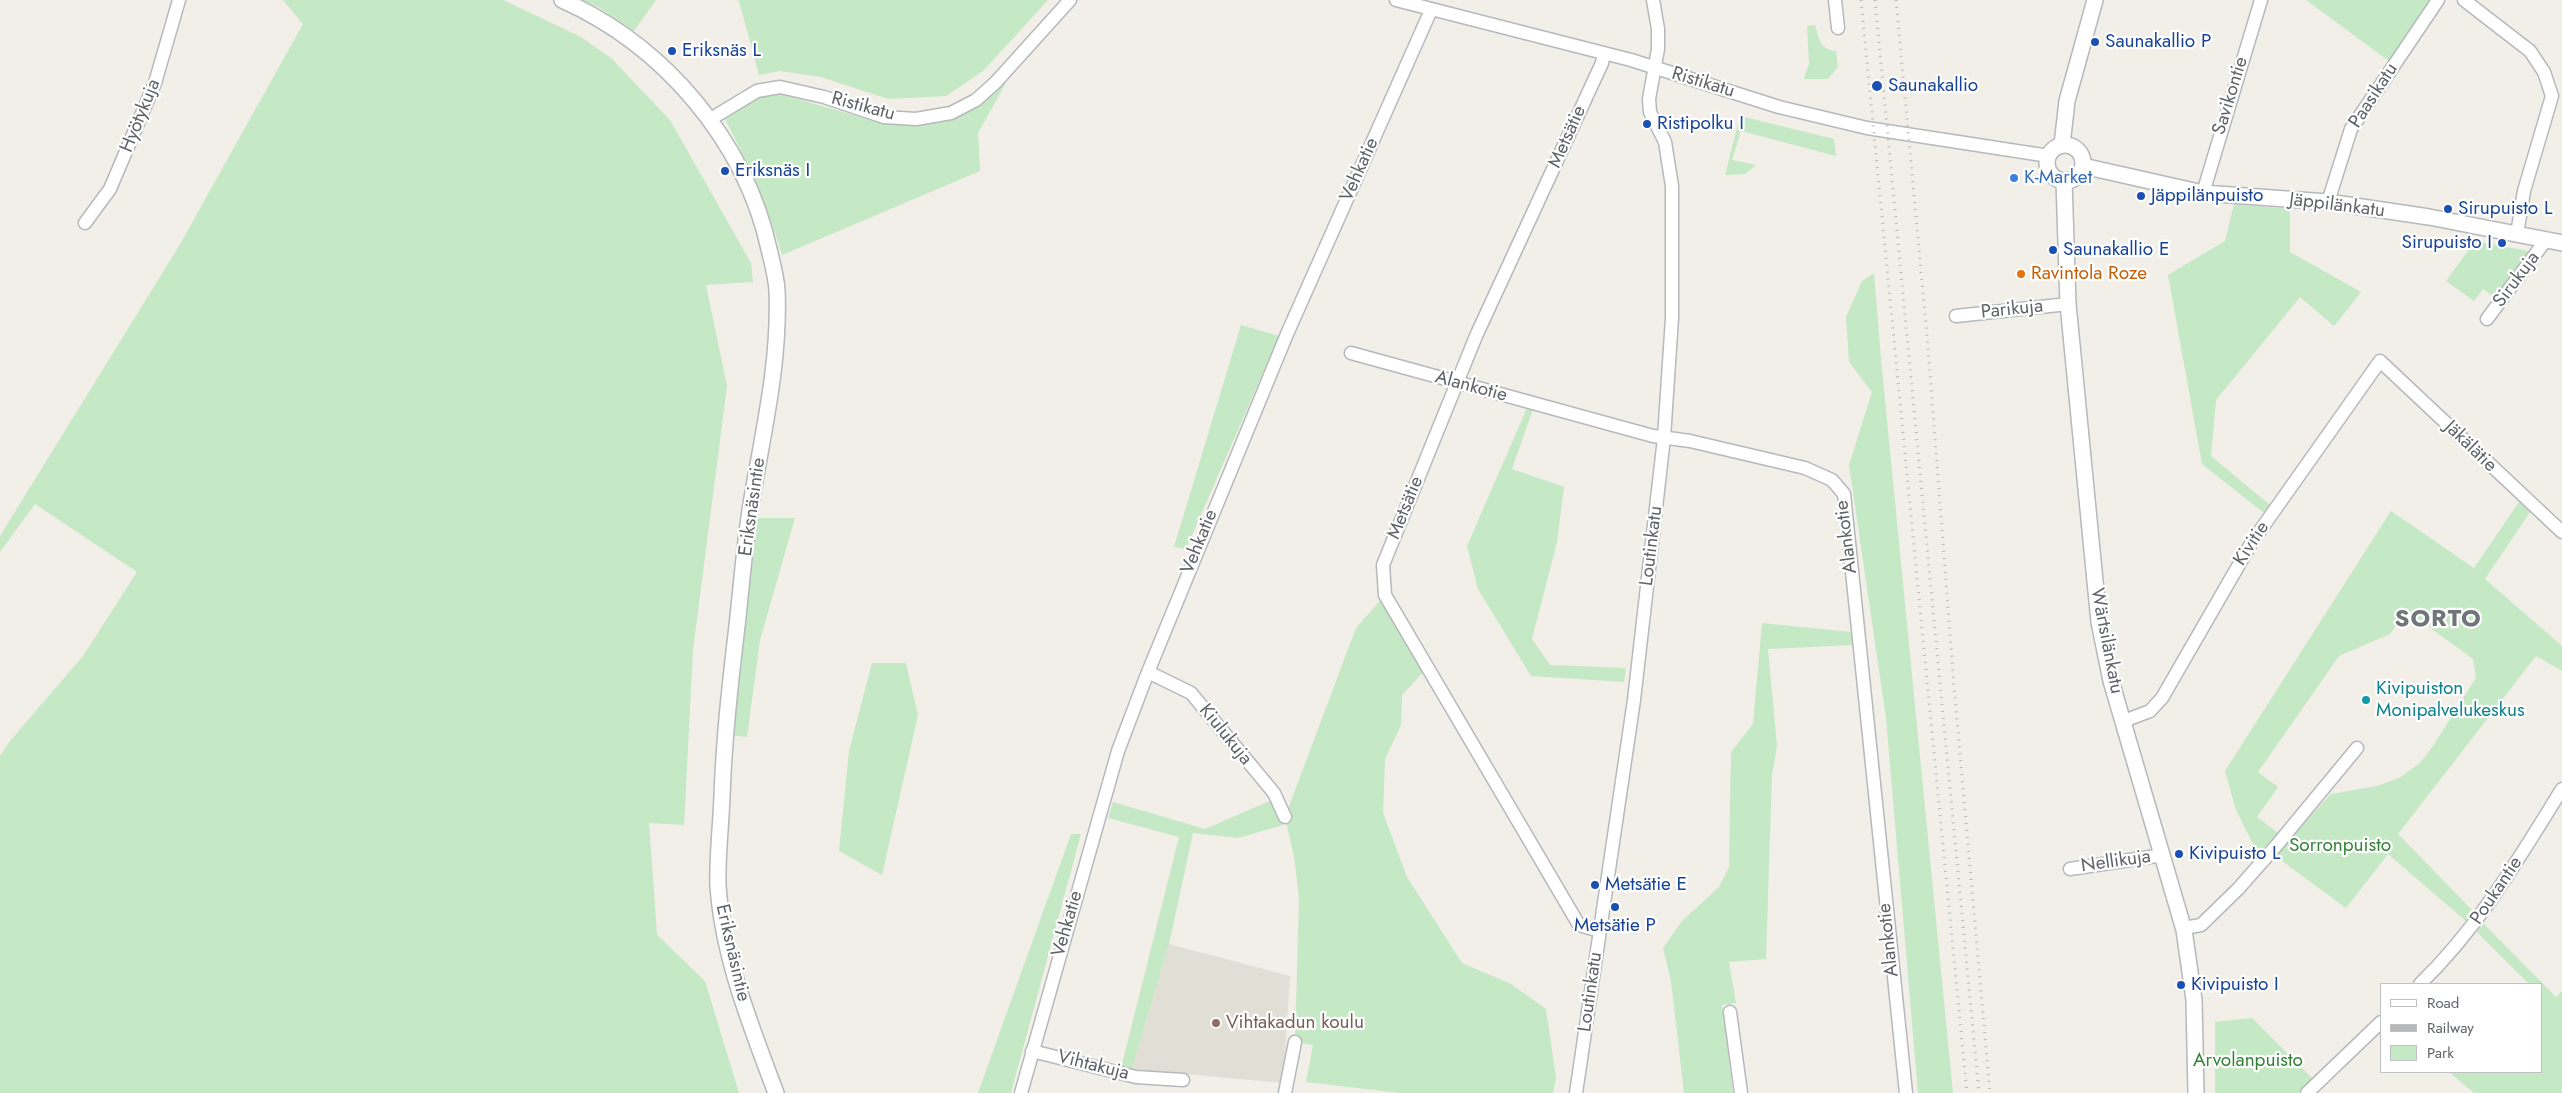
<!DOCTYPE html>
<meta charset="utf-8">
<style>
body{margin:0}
#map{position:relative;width:2562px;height:1093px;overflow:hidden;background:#f1efe8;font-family:Jost,sans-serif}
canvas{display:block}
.legend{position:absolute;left:2380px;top:983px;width:162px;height:90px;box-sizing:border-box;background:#fff;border:1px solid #bfc1c3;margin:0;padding:6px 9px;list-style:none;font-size:15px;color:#5f6368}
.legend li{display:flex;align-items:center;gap:10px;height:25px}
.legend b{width:25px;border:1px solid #bfc1c3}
</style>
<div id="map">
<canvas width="2562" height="1093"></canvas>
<ul class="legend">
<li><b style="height:6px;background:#fff"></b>Road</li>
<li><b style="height:6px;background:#b6b7b8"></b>Railway</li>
<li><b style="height:14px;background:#c5e8c5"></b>Park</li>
</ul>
</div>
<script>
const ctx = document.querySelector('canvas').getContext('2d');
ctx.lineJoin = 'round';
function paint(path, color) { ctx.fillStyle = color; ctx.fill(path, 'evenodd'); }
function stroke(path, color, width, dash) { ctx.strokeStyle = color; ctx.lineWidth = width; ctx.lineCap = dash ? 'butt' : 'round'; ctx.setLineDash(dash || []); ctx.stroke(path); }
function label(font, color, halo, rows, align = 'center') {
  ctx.font = font + ' Jost,sans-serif'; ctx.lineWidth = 4.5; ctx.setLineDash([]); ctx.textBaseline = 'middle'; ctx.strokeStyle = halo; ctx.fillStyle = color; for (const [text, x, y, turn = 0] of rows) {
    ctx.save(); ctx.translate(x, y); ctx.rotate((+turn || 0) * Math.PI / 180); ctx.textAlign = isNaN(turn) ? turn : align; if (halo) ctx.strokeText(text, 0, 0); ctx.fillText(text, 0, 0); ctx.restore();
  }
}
paint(new Path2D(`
 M1169,944L1290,976L1283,1083L1132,1069Z`), '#e1ded6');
paint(new Path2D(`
 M283,0H503L581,37L611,58L670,120L751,263L753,282L706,285L727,386L693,650L684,825L649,823L657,935L705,981L739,1093H0V756L10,741L83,656L137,572L35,504L0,552V536L179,246L303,24Z
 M582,0H656L634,31L600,8Z
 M737,0H1048L983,71L946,96L888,99L821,77L780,71L759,75L739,1Z
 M2306,0H2434L2389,61Z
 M1815,25C1819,39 1820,50 1836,51L1838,67L1828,79H1804L1809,63L1807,26Z
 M1007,81L978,133L980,171L782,255C768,207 748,163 725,119L760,97L780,94L881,123L919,125L956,117L979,106Z
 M1740,116L1834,139L1836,156L1741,131L1732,160L1756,165L1745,174L1725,175Z
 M2234,204L2290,209V252L2361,292L2334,326L2300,297L2216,400L2211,456L2270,505L2264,513L2202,464L2168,275L2225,241Z
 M2475,241L2533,252L2498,300L2483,289L2474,301L2446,281Z
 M1874,273L1881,359L1953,1093H1918L1886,718L1849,465L1872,392L1849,362L1846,317L1862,281Z
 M1241,325L1279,336L1186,549L1174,547Z
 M1527,408L1533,409L1512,469L1564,487L1557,542L1532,639L1550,665L1626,668L1624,682L1531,676L1478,589L1467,546Z
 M2519,502L2530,512L2485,579L2562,646V671L2536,656L2398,834L2474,912L2467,922L2388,854L2346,908L2274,855L2331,794L2377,786L2399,778L2420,763L2433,746L2476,678L2473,659L2407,611L2390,634L2339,656L2258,772L2278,787L2257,817L2278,833L2258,854L2236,810L2225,771L2391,511L2474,568Z
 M756,518H795L760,640L747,737L730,735Z
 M1385,595L1427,668L1402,695L1401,725L1385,759L1383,813L1407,877L1462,963L1511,984L1546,1009L1556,1078L1553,1093H1400L1306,1082L1313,1045L1295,1042L1299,898L1294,856L1285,817L1356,628Z
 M1762,623L1851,632L1853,645L1768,649L1777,746L1772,775L1766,959L1729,962L1736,1003L1722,1005L1733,1093H1684L1671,981L1663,948L1682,921L1719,887L1729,867L1731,752L1753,724Z
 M872,663H906L918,715L882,875L839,851L849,751Z
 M1272,800L1282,818L1283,825L1238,838L1193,833L1169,944L1132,1069L1121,1068L1179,837L1108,818L1113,802L1205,829Z
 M1071,834H1081L1011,1093H978Z
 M2483,923L2556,997L2562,991V1093H2474L2449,1072H2541V984H2529L2477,932Z
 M2252,1018L2313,1079L2299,1093H2215V1022Z`), '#c5e8c5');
const minor = new Path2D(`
 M1396,0L1631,60L1779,107L1867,128L2049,156
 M1835,0L1838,28
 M2464,0L2530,51L2544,72L2552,96L2524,191L2517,234
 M709,120L757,91L780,87L824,97L884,117L916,119L951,113L976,100L996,82L1070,0
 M2203,193L2261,0
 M2328,202L2351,129L2438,0
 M85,223L110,189L155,83L179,0
 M1956,316L2068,304
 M2487,319L2546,240
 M1351,353L1653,436L1690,441L1805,468L1832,480L1844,494L1906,1093
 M1148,672L1191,693L1274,793L1285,817
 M2124,721L2150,711L2162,698L2252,542L2380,361L2562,532
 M2070,869L2163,855
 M2184,928L2201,925L2238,889L2276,846L2357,748
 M1600,931L1579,925L1385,595L1383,565L1476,336L1602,63L1604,53
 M2420,984C2479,927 2519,858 2562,789
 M1730,1012L1741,1093
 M1032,1051L1136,1077L1183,1080
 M1021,1093L1118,751L1148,672L1287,334L1431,10
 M1285,1093L1295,1042
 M1576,1093L1634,700L1664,438L1672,318V186L1665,142L1650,112L1649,99L1658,49V29L1653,0
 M2307,1093L2381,1022`);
const tertiary = new Path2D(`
 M562,0C663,45 745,140 769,249C772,262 776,276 777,290C780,363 763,432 751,504C745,541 742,579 738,617C731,677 724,736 722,796C721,826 717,856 718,886C723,958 751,1026 776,1093
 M2062,145L2067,101L2095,0
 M2047 163a18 18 0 1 1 36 0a18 18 0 1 1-36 0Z
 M2083,166L2203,193L2328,202L2429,217L2562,243
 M2064,181L2068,304L2099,622L2111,681L2184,930L2194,1000L2196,1093`);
stroke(minor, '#b5b8bc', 15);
stroke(tertiary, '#b5b8bc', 18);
stroke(minor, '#fff', 12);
stroke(tertiary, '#fff', 15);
stroke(new Path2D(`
 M1861,0L1967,1093
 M1875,0L1979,1093
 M1896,0L1928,347L1954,686L1990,1093`), '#b6b7b8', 3, [1, 6]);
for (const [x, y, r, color] of [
 [2095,42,5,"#1a4fb4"],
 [672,51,5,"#1a4fb4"],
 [1877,86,6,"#1a4fb4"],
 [1647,124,5,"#1a4fb4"],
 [725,171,5,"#1a4fb4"],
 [2014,178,5,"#3f7fe0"],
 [2141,196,5,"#1a4fb4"],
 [2448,209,5,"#1a4fb4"],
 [2502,243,5,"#1a4fb4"],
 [2053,250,5,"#1a4fb4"],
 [2021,274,5,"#e8710a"],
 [2366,700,5,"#0f9aa8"],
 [2179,854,5,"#1a4fb4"],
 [1595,885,5,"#1a4fb4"],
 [1615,907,5,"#1a4fb4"],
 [2181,985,5,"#1a4fb4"],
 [1216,1023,5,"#8d6e63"]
]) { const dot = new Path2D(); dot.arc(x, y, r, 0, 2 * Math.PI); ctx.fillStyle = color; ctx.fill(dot); stroke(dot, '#fff', 2); }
label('19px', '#164399', '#fff', [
 ["Saunakallio P",2105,42],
 ["Eriksnäs L",682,51],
 ["Saunakallio",1888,86],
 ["Ristipolku I",1657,124],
 ["Eriksnäs I",735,171],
 ["Jäppilänpuisto",2151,196],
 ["Sirupuisto L",2458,209],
 ["Sirupuisto I",2492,243,"right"],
 ["Saunakallio E",2063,250],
 ["Kivipuisto L",2189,854],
 ["Metsätie E",1605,885],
 ["Metsätie P",1615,926,"center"],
 ["Kivipuisto I",2191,985]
], 'left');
label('19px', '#5f6368', '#fff', [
 ["Ristikatu",1703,83,17],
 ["Savikontie",2231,96,-73],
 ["Paasikatu",2374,96,-57],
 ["Ristikatu",863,107,15],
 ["Hyötykuja",141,116,-68],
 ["Metsätie",1568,137,-66],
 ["Vehkatie",1360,170,-66],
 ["Jäppilänkatu",2337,206,7],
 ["Sirukuja",2517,280,-53],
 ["Parikuja",2012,310,-6],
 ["Alankotie",1471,387,15],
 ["Jäkälätie",2470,447,44],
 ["Eriksnäsintie",753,507,-82],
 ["Metsätie",1406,508,-68],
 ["Alankotie",1847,537,-97],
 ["Vehkatie",1200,542,-68],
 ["Kivitie",2252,544,-57],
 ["Loutinkatu",1652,546,-83],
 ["Wärtsilänkatu",2106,641,79],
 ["Kiulukuja",1225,735,51],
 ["Nellikuja",2116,862,-8],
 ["Poukantie",2497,891,-56],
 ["Vehkatie",1068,924,-74],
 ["Alankotie",1889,940,-96],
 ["Eriksnäsintie",732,953,77],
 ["Loutinkatu",1591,992,-82],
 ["Vihtakuja",1093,1066,14]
]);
label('19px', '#366cbe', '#fff', [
 ["K-Market",2024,178]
], 'left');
label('19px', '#c56008', '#fff', [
 ["Ravintola Roze",2031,274]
], 'left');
label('19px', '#0d838f', '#fff', [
 ["Kivipuiston",2376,689],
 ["Monipalvelukeskus",2376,711]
], 'left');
label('19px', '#348238', '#fff', [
 ["Sorronpuisto",2340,846],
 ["Arvolanpuisto",2248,1061]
]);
label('19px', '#785e54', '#fff', [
 ["Vihtakadun koulu",1226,1023]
], 'left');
ctx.letterSpacing = '1px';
label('bold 24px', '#70757a', '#fff', [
 ["SORTO",2438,620]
]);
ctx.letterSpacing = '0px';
</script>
